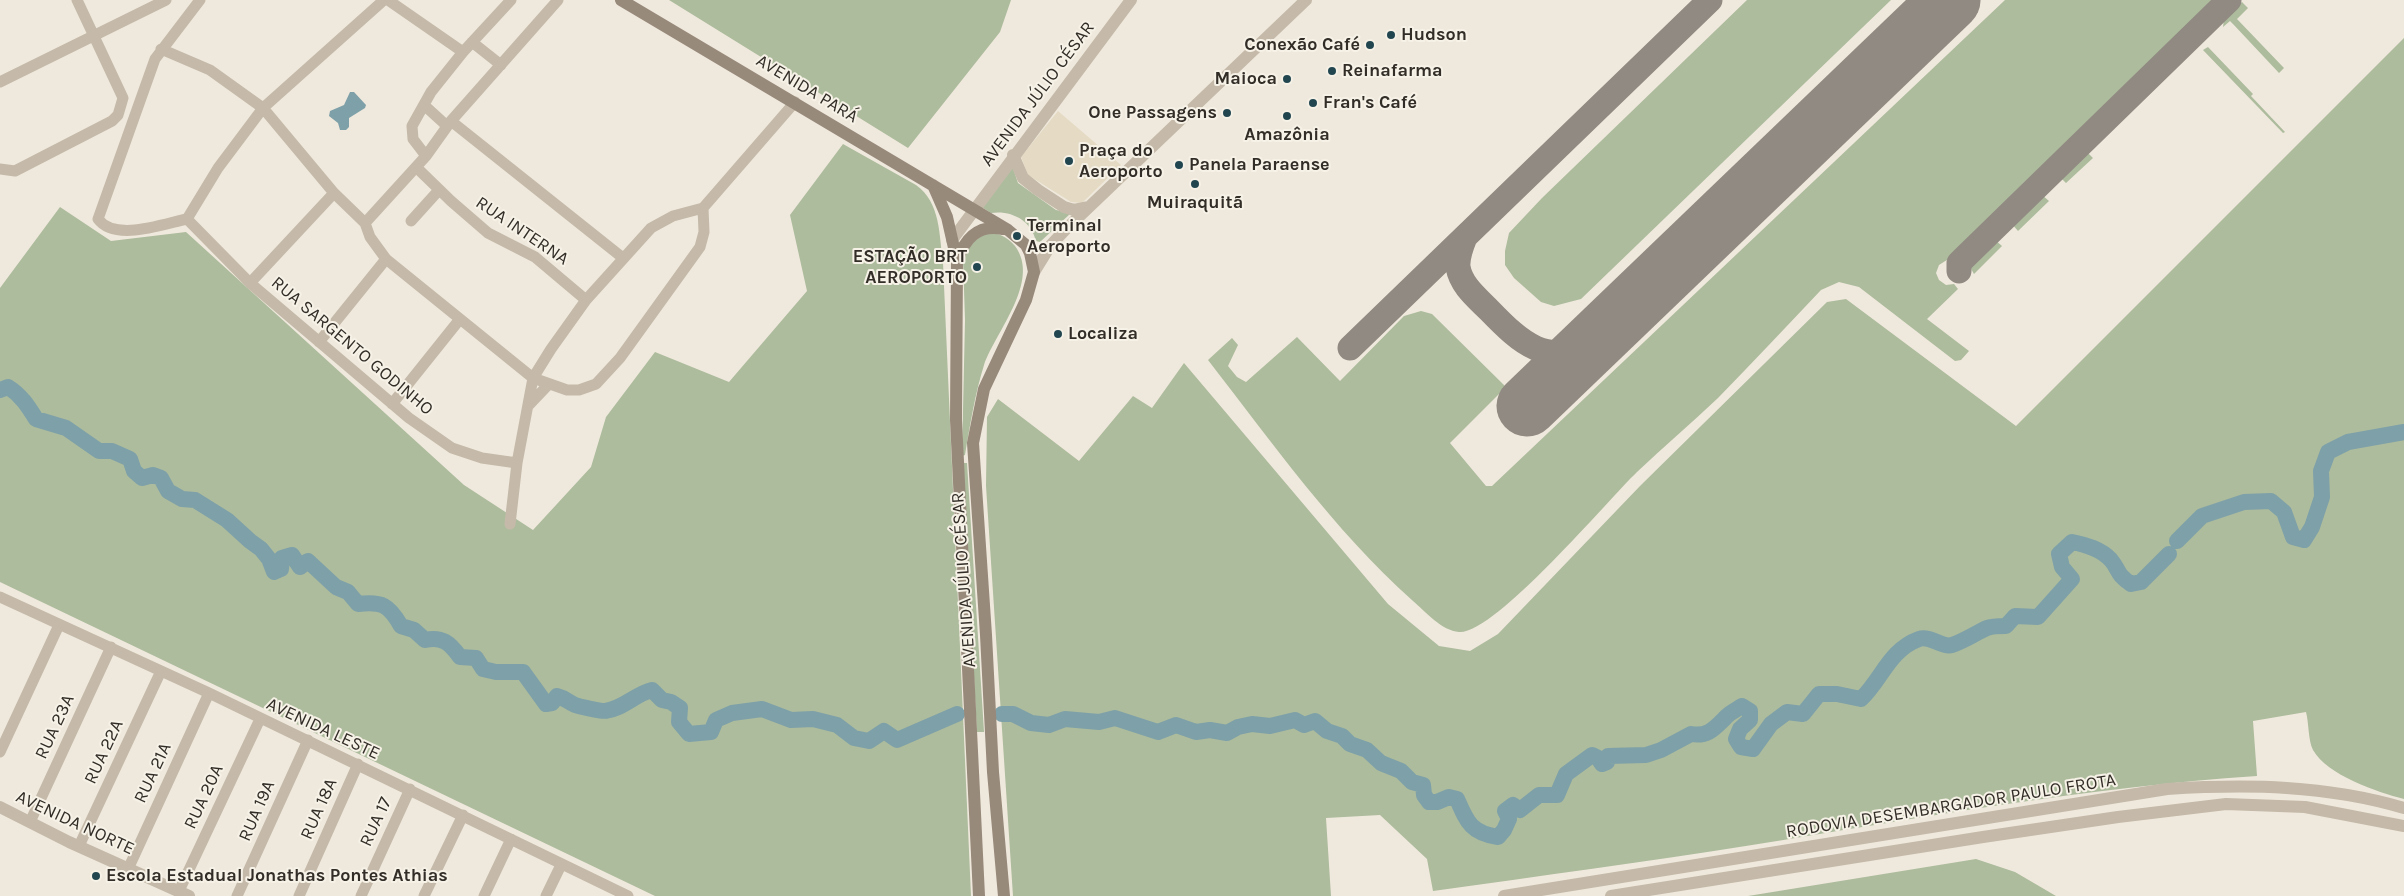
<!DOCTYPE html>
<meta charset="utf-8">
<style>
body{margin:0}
canvas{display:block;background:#efe8dc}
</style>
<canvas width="2404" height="896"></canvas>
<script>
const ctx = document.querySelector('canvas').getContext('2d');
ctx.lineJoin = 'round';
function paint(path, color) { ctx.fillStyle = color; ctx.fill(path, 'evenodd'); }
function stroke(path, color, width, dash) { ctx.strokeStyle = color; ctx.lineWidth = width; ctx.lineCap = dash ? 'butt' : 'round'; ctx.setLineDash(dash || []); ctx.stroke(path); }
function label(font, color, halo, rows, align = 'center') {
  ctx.font = font + ' Karla,sans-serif'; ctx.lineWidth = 4; ctx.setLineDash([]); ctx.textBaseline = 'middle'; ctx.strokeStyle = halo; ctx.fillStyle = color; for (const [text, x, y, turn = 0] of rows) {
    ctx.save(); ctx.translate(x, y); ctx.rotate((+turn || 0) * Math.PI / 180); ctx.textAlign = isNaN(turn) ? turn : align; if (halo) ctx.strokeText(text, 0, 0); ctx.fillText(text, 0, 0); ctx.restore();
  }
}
paint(new Path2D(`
 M669,0H1011L1000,32L908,148Z
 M1747,0H1891L1581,299L1554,306L1541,302L1514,278L1505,265V251L1509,233L1542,198Z
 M2005,0H2216L1950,258L1939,265L1936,273L1939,280L1946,285L1954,284L1958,289L1927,319L1969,351L1961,360L1955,361L1859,287L1839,282L1821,290C1787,326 1753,362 1718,398C1692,423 1663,447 1637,472C1608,500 1494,635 1459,632C1442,631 1425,611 1413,601C1332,528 1274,445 1208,360L1232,338L1238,345L1228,366L1237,377L1246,382L1297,337L1340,381L1404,316L1421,311L1432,314L1506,387L1450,443L1486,486H1492Z
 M2242,2L2248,8L2237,19L2284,68L2279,73L2233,24L2230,21L2223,27L2224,19Z
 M2404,38V799C2377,792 2327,775 2313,750C2308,740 2309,723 2306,712L2253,721L2257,776C2087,787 1920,818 1752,845C1646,862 1539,876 1433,891L1427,859L1380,815L1326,818L1331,896H1013L986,486L987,417L998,399L1079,461L1133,396L1152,408L1184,363L1388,604L1439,646L1470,651L1498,634L1640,486L1827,302L1846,299L2016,426Z
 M2208,47L2253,94L2251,96L2285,132L2283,133L2203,50Z
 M843,144L916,185C941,203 939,235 943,263L971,896H655L0,582V288L60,207L111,241L186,232L464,485L533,530L591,467L606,417L655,352L729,382L807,291L790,215Z
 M2087,152L2093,158L2066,183L2061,178L2063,174Z
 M1012,165L1018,183L1056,210L1071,213L1040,242L1036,241C1031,220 1011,210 991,213L980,206Z
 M2042,195L2049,201L2018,231L2012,224Z
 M986,232C999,233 1006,236 1015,246C1041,281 996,331 984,365C975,394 970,425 965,455L962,456L965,320L963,259L969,245Z
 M1995,240L2002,246L1974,274L1969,265Z
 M962,463H967L984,732H977Z
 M1976,859L2015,872L2056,896H1748Z`), '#adbc9d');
paint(new Path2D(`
 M1058,111L1121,165L1082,203L1071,202L1028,175L1021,157Z`), '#e5dbc4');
paint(new Path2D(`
 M350,92H354L366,105L365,108L349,118V127L346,130H340L338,123L329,116L330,111L344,105Z`), '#7ea0a8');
stroke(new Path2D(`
 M0,390L8,387C21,395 28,406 36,419L66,428L99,451H112L130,459L134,471L142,478L153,475L161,478L168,491L182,499L195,500L227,520L250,541L261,549L269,559L274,572L281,569L282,558L292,555L300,567L308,561L336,587L348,592L358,604C382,601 389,605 401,626L414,630L425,640C442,636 450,643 460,657L476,658L483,669L496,672H523L546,704L552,703L557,696C565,698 568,702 575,705C578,706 603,712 605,711C623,709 635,694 652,690L662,700L671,702L680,708L679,722L689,734L711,732L716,720L732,713L762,709L791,720L813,719L837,725L854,738L869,741L884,731L897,740L957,714
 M2177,541L2202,516L2244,502L2271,501L2284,512L2293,537L2304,540L2312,527L2322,497L2321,471L2328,452L2348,442L2404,432
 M1002,714H1013L1031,723L1049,725L1065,719L1099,722L1115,718L1158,732L1176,725L1196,732L1210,730L1227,733L1238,727L1252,724L1270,726L1295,720L1304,725L1315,721L1327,731L1342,736L1350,744L1367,750L1381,763L1401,771L1412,782L1423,785L1424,795L1429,802H1437L1449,797L1457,799C1467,822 1471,833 1498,837L1504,830L1509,819L1505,811L1513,805L1520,810L1539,795H1557L1566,774L1592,755L1598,758L1602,764L1607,762L1608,756L1646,755L1661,750L1691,734C1707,737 1714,729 1725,718C1729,713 1736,710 1742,706L1750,711V720L1740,729L1736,739L1741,747L1753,749L1771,724L1787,712L1803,714L1819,694H1837L1861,699C1882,679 1889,650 1919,639C1930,635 1942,648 1952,645C1966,640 1974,634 1987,628C1992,626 2000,626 2006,626L2015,616L2038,617L2072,579L2062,567L2059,554L2072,542C2086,545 2101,549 2111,560C2120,571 2116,574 2131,584L2141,582L2169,554`), '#7ea0a8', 16);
stroke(new Path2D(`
 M1465,237C1461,247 1457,257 1458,267C1461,285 1476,297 1489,310C1521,343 1547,368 1594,342
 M1959,271V263L1963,259L2229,0
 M1350,348L1710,0`), '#918a82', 25);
stroke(new Path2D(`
 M1527,406L1950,0`), '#918a82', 61);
stroke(new Path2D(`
 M388,0L463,52
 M472,42L501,65
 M161,49L210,70L263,108L334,193L365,223L370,237L386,259L533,378L567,390H579L596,384L620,358L700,247L704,232L703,208
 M0,82L166,0
 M424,105L447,126
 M451,121L623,258
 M426,156L413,139L412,126L431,92L463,52L511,0
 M416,167L451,201L488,233L535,257L586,300
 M0,169L15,171L112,121L118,115L123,98L77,0
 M187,219L250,283L409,418L452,448L482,458L517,463
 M187,219C163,224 115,242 98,219L155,59L200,0
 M187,219L218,168L263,108L384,0
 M411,221L439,190
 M365,223L426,156L451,121L558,0
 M250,283L334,193
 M319,342L386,259
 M392,404L460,319
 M528,406L549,384
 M510,524L517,463L533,378L551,349L586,300L651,228L673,216L703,208L795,102
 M0,597L209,693L628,896
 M0,752L59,625
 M30,822L111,647
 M79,846L161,671
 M129,867L209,693
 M179,891L260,719
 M237,896L308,740
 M299,896L358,764
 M361,896L410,789
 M424,896L463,815
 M484,896L511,839
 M546,896L561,865`), '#c5baa9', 11);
stroke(new Path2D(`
 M1013,155L1023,178L1038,190L1064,207L1074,210L1089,207
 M952,240L1131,0
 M1034,272L1050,246L1065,230L1306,0
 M0,807L69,842L189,896
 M1504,896L2167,789C2248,784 2326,785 2404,808
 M1611,896L1983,837L2118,817L2226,804L2305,807L2404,826`), '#c5baa9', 12);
stroke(new Path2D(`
 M621,0L1008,230L1026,245L1030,253L1034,272L1026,300L984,389L973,443L986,635L993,772L1004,896
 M933,185L947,217L957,261L956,420L979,896
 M957,261C965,238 978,224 1003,229`), '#988a7b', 12);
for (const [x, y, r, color] of [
 [1391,35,5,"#224650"],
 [1370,45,5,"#224650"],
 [1332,71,5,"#224650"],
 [1287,79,5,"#224650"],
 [1313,103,5,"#224650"],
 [1227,113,5,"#224650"],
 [1287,116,5,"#224650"],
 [1069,161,5,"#224650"],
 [1179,165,5,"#224650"],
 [1195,184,5,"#224650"],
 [1017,236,5,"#224650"],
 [977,267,5,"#224650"],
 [1058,334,5,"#224650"],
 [96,876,5,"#224650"]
]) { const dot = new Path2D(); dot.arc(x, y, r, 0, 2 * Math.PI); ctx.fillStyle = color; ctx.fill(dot); stroke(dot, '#f7f2e7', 2); }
label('bold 18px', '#332d28', '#f7f2e7', [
 ["Hudson",1401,35],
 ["Conexão Café",1360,45,"right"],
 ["Reinafarma",1342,71],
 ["Maioca",1277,79,"right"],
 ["Fran's Café",1323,103],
 ["One Passagens",1217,113,"right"],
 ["Amazônia",1287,135,"center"],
 ["Praça do",1079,151],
 ["Aeroporto",1079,172],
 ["Panela Paraense",1189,165],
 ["Muiraquitã",1195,203,"center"],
 ["Terminal",1027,226],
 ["Aeroporto",1027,247],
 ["ESTAÇÃO BRT",967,257,"right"],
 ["AEROPORTO",967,278,"right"],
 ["Localiza",1068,334],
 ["Escola Estadual Jonathas Pontes Athias",106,876]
], 'left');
label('18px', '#332d28', '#f7f2e7', [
 ["AVENIDA PARÁ",807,89,31],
 ["AVENIDA JÚLIO CÉSAR",1038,94,-53],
 ["RUA INTERNA",522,231,34],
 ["RUA SARGENTO GODINHO",352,346,40],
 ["AVENIDA JÚLIO CÉSAR",964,580,-94],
 ["RUA 23A",55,727,-65],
 ["AVENIDA LESTE",323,729,25],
 ["RUA 22A",104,752,-65],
 ["RUA 21A",153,773,-65],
 ["RUA 20A",204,797,-65],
 ["RODOVIA DESEMBARGADOR PAULO FROTA",1951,806,-9],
 ["RUA 18A",319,809,-66],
 ["RUA 19A",257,811,-66],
 ["RUA 17",376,822,-65],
 ["AVENIDA NORTE",75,823,25]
]);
</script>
